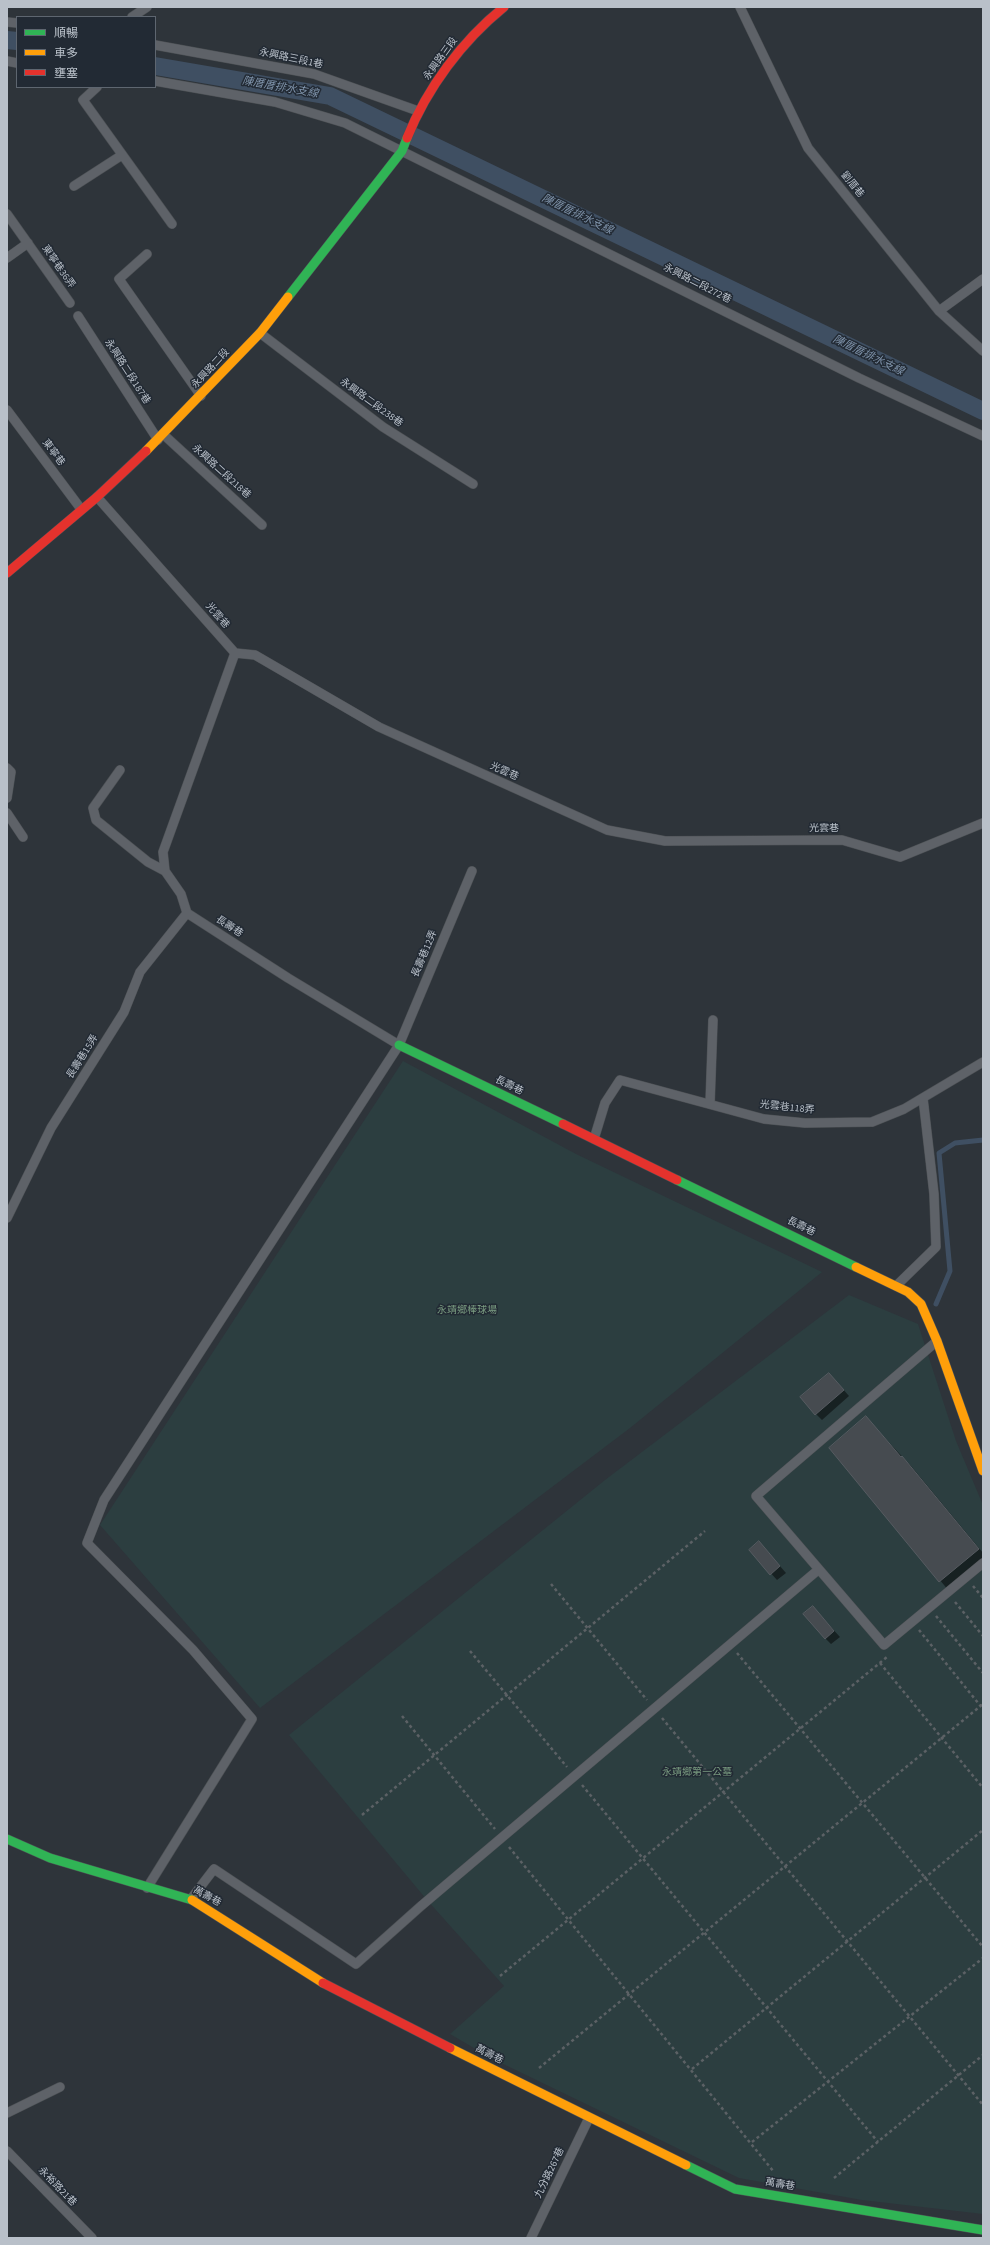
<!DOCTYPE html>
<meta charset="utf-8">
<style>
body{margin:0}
#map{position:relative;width:990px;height:2245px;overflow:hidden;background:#2e343a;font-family:"Source Sans 3","Noto Sans TC",sans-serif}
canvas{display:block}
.frame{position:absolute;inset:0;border:8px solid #b9c0c9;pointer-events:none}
.legend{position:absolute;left:16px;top:16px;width:140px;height:72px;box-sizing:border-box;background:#222a34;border:1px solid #5e6670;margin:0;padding:5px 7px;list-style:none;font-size:12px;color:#b9c0c9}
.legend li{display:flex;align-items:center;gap:8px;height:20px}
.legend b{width:20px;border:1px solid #5e6670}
</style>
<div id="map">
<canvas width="990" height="2245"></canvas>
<div class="frame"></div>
<ul class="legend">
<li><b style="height:5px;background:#30b455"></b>順暢</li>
<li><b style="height:5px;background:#ff9f0a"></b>車多</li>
<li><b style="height:5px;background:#e5322d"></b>壅塞</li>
</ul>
</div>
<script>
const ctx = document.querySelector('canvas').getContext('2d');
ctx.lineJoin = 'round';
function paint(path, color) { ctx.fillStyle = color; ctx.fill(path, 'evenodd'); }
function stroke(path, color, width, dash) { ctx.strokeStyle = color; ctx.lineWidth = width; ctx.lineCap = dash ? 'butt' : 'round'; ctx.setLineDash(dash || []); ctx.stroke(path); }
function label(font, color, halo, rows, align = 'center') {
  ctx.font = font + ' "Source Sans 3","Noto Sans TC",sans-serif'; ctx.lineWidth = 3; ctx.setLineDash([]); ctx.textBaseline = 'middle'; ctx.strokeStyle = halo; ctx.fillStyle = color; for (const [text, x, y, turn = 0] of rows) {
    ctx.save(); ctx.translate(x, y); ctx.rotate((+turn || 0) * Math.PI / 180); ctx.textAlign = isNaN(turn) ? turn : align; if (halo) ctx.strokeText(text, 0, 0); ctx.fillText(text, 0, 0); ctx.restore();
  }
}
paint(new Path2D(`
 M403,1061L576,1154L822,1272L630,1428L260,1708L100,1525Z
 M849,1295L918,1324L956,1441L983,1505V2214L862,2200L739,2178L491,2058L450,2034L504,1986L427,1900L289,1735L605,1480Z`), '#2c3e40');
paint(new Path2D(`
 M835,1380L849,1396L822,1420L816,1414Z
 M866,1418L911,1466L983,1553V1563L949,1591L830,1448Z
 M765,1549L786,1573L777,1580L750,1550Z
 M819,1614L840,1637L831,1644L825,1638Z`), '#0007');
stroke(new Path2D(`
 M936,1304L950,1271L939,1153L955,1143L983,1140`), '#3f4f62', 5);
stroke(new Path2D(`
 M7,40L17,41
 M155,66L330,96L983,411`), '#3f4f62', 18);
const building = new Path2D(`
 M829,1373L844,1390L815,1415L800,1397Z
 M866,1416L901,1457L902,1456L979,1549L939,1582L829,1448Z
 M759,1541L780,1566L770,1575L749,1550Z
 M813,1606L834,1631L825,1639L803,1614Z`);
paint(building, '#464b50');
stroke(building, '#565b61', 1);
const lane = new Path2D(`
 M740,7L808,148L939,311L983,351
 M132,17L147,7
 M7,22L17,23
 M155,45L314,74L418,111
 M7,61L17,63
 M155,81L275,102L345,123L859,378L983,436
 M97,87L83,100L172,224
 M74,186L122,155
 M7,214L70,303
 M147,254L119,279L201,396
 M7,258L28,243
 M939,311L983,279
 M78,316L158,440
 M260,333L383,427L473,484
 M7,410L81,509
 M164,435L262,525
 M97,497L235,653L255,655L379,727L607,830L665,841L842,840L900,857L983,823
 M235,653L163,852L165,871L181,894L187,913L288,978L399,1045
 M7,768L11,772L7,798
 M120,770L93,808L96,820L148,862L165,871
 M7,813L23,837
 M710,1104L713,1020
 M594,1139L605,1103L620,1080L764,1119L805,1123L872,1122L904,1109L983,1062
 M7,1218L51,1128L124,1012L140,972L187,913
 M896,1286L936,1247L934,1194L923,1098
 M937,1341L756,1496L884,1645L983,1563
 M147,1888L252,1719L193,1650L87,1543L104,1500L399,1045L472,871
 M191,1899L214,1869L356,1964L421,1906L818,1570
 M7,2113L60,2087
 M7,2151L92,2238
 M531,2238L589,2118`);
const fast = new Path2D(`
 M288,297L402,151L407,138
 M399,1045L563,1124
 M677,1180L856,1267
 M7,1839L50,1858L192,1900
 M686,2165L735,2189L983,2230`);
const slow = new Path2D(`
 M146,451L260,333L288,297
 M856,1267L908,1292L921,1304L937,1341L983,1471
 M192,1900L323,1983
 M450,2048L686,2165`);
const jam = new Path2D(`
 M407,138C427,88 462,41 504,7
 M7,573L97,497L146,451
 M563,1124L677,1180
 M323,1983L450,2048`);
stroke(lane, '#4c5054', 10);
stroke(fast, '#4c5054', 10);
stroke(slow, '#4c5054', 10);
stroke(jam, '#4c5054', 10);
stroke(new Path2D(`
 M551,1584L647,1700
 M973,1586L983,1598
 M955,1602L983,1636
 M936,1616L983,1673
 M919,1630L983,1709
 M470,1651L567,1767
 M737,1653L983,1947
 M880,1663L983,1788
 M402,1716L495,1829
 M662,1718L983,2105
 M582,1785L878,2142
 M362,1815L705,1531
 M509,1847L774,2172
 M500,1976L887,1657
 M539,2068L983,1704
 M692,2069L983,1830
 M752,2142L983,1958
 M834,2178L983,2055`), '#5c6165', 2.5, [3, 3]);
stroke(lane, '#5e6268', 9);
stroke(fast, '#30b455', 9);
stroke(slow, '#ff9f0a', 9);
stroke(jam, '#e5322d', 9);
label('10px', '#b9c0c9', '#222a34', [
 ["永興路三段1巷",291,59,12],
 ["永興路三段",441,59,-54],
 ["劉厝巷",852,185,51],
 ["東寧巷36弄",58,267,55],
 ["永興路二段272巷",697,284,27],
 ["永興路二段",211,369,-47],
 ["永興路二段187巷",127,372,57],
 ["永興路二段238巷",371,403,36],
 ["東寧巷",53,453,53],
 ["永興路二段218巷",221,472,42],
 ["光雲巷",217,616,49],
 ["光雲巷",504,772,24],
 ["光雲巷",824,829],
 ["長壽巷",229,927,33],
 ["長壽巷12弄",425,954,-67],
 ["長壽巷15弄",83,1057,-58],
 ["長壽巷",509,1086,26],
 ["光雲巷118弄",787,1108,6],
 ["長壽巷",801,1227,26],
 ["萬壽巷",207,1897,29],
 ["萬壽巷",489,2055,27],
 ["九分路267巷",550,2173,-64],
 ["萬壽巷",780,2185,9],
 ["永裕路21巷",57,2187,46]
]);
label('10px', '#7a9c81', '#222a34', [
 ["永靖鄉棒球場",467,1311],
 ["永靖鄉第一公墓",697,1773]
]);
label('italic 11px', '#7e92a9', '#222a34', [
 ["陳厝厝排水支線",280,88,10],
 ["陳厝厝排水支線",577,215,26],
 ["陳厝厝排水支線",868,356,26]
]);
</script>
